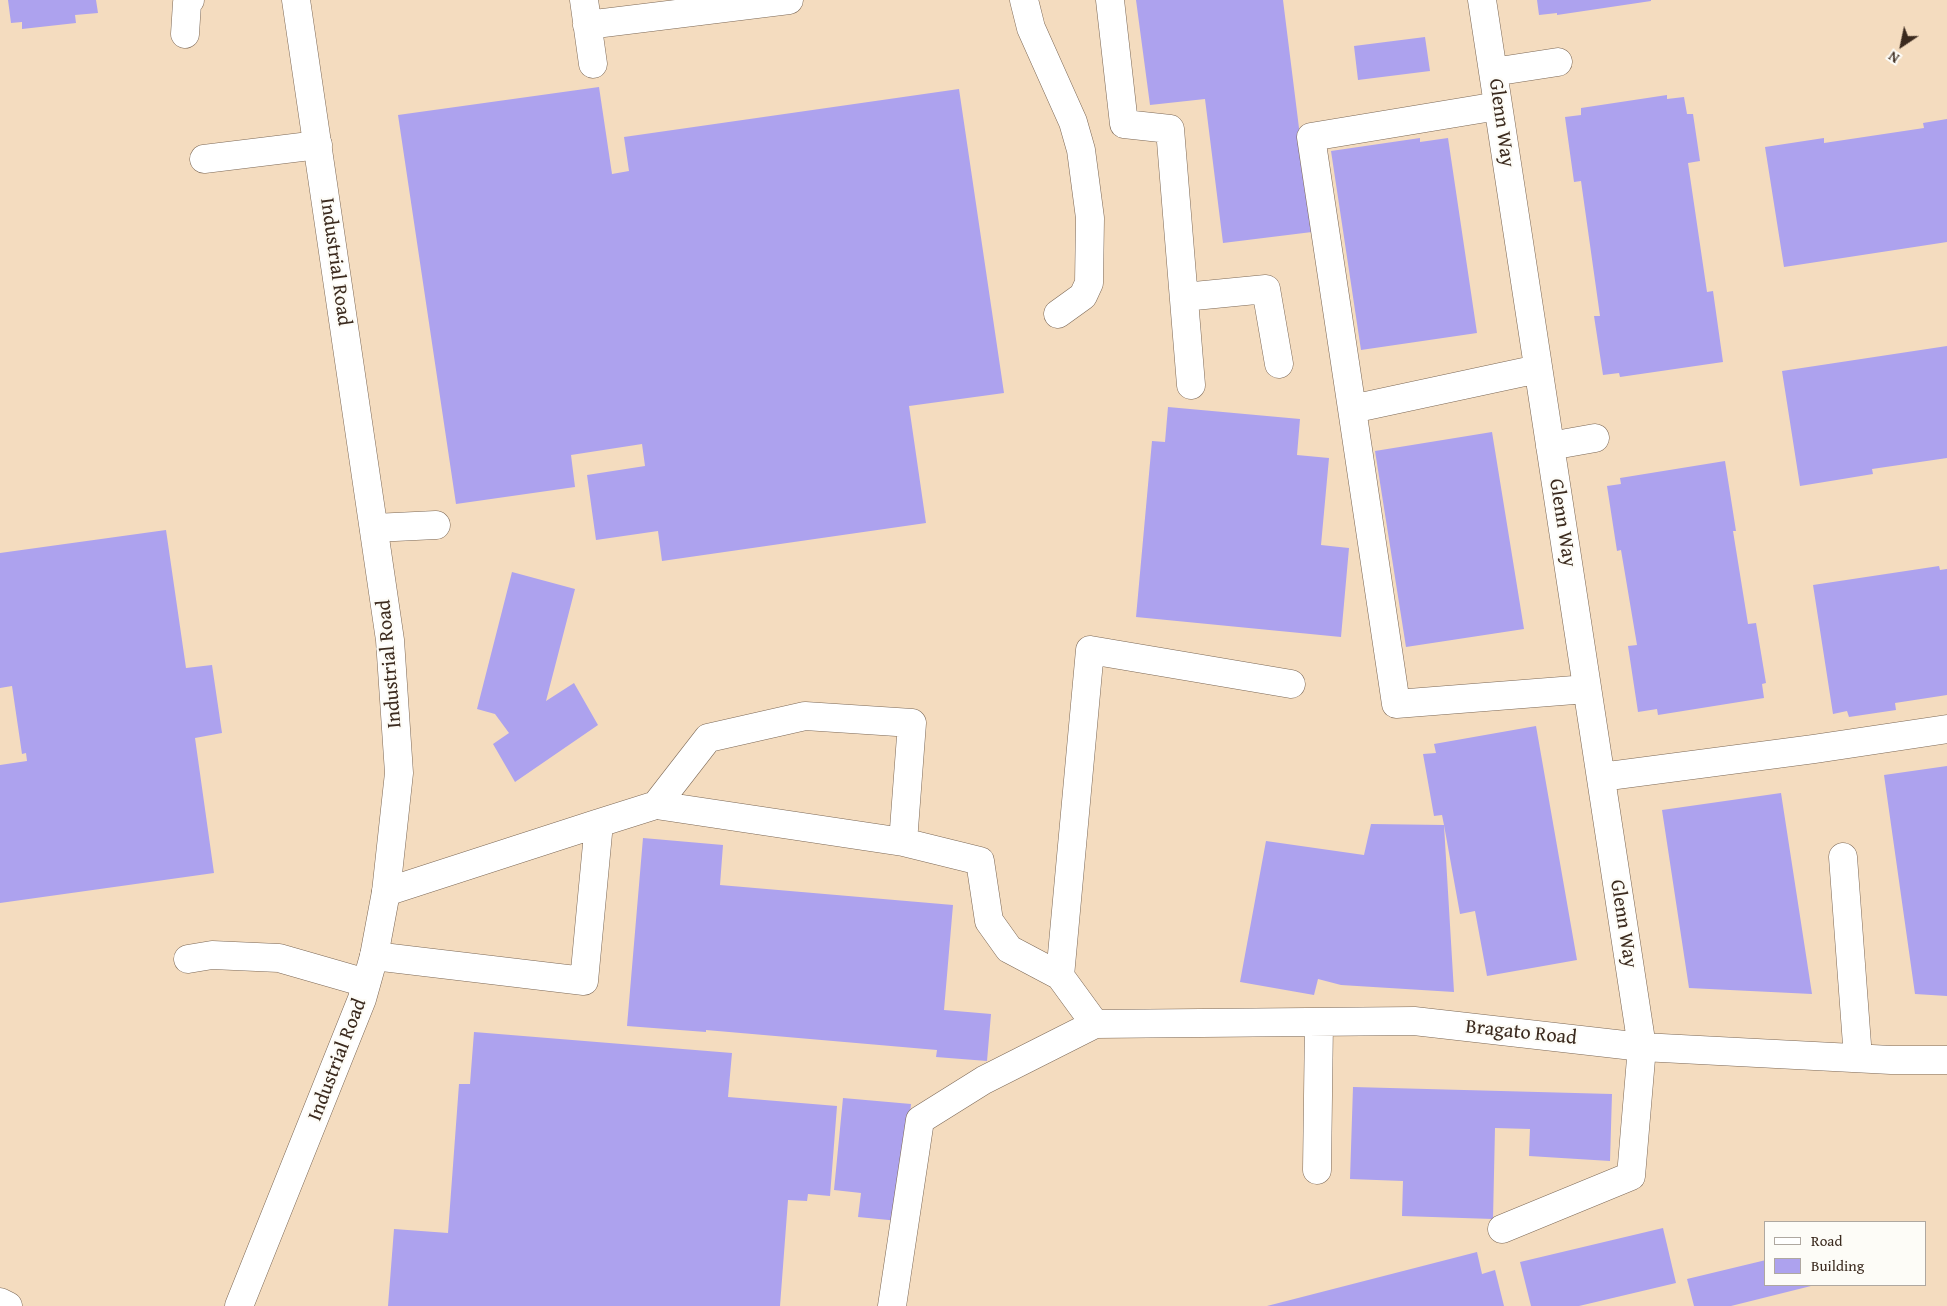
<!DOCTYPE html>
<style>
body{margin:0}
#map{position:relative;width:1947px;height:1306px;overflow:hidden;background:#f4dcbf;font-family:"Gentium Book Plus",serif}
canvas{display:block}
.legend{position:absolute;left:1764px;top:1221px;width:162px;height:65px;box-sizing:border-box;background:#fdfcf7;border:1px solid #afa8a0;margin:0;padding:6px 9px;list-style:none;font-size:15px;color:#3b2a1e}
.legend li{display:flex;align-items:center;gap:10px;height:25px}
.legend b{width:25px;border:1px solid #afa8a0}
.north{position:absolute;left:1877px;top:20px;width:50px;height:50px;-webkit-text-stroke:4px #fdfcf7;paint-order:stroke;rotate:214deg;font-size:14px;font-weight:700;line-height:20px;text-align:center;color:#3b2a1e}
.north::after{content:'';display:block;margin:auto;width:18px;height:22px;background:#3b2a1e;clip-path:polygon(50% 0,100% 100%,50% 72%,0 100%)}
</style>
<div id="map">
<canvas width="1947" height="1306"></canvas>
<ul class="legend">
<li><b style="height:6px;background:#fff"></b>Road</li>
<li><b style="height:14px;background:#ada2ee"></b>Building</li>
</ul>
<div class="north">N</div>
</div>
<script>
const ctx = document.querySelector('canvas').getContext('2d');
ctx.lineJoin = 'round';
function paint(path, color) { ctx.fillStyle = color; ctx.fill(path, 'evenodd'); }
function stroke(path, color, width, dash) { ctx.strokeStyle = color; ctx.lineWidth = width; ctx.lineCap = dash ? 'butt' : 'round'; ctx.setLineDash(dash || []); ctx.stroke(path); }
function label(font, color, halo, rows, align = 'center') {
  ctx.font = font + ' "Gentium Book Plus",serif'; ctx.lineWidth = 4.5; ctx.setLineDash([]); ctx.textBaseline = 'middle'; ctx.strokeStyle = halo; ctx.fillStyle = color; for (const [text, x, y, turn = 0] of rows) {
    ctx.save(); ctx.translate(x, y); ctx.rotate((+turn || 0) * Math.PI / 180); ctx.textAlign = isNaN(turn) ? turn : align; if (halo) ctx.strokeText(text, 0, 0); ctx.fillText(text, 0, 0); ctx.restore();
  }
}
paint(new Path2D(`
 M8,0H96L98,13L75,15L76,23L22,29V22L11,23Z
 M1136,0H1283L1312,232L1223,243L1205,99L1150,105Z
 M1537,0H1651V1L1557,15V13L1539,15Z
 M1425,37L1430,71L1358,80L1354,46Z
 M599,87L612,174L629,171L624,137L959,89L1004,393L909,406L926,523L662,561L658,531L596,540L587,475L645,466L642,444L571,455L575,487L456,504L398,115Z
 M1667,95V99L1684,97L1687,114H1693L1700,161L1688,163L1707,292L1713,291L1723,362L1620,377L1619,373L1603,375L1594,316H1600L1581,181L1574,182L1565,117L1581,115V108Z
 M1947,119V242L1784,267L1765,147L1824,138V143L1924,128L1923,123Z
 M1420,138V142L1448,138L1477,333L1361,350L1331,151Z
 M1947,346V458L1872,469L1873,474L1800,486L1782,371Z
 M1168,407L1300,419L1297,455L1329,458L1321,545L1349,548L1341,637L1136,617L1152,441L1165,442Z
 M1492,432L1524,629L1406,647L1375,451Z
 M1725,461L1736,531H1733L1748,624L1756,623L1766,683L1762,684L1764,698L1658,715L1657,709L1638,712L1628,646L1637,645L1621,550L1617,551L1607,486L1621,484L1620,478Z
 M166,530L186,668L212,665L222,733L195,738L214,873L0,903V765L27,761L26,753L22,754L12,686L0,688V553Z
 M1939,566L1940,570L1947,569V695L1895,703L1896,710L1849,717L1847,711L1833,714L1813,585Z
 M512,572L575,589L546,701L574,683L598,725L515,782L493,744L509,733L495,714L477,709Z
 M1536,726L1577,960L1487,976L1475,911L1460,914L1444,825L1454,992L1341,985L1318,979L1314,995L1240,982L1266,841L1364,855L1371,824L1444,825L1442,815L1434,816L1423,754L1436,753L1434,744Z
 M1947,766V996L1915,994L1884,775Z
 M1781,793L1812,994L1689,988L1662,810Z
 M643,838L723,845L720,885L953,905L944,1010L991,1014L987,1061L936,1057L937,1050L706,1030V1032L627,1026Z
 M474,1032L732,1053L728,1097L837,1106L830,1196L808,1194L807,1201L788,1200L780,1306H388L394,1229L448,1233L459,1084H470Z
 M1353,1087L1612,1094L1610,1161L1529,1156L1530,1129L1495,1128L1493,1219L1402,1216L1403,1181L1350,1179Z
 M843,1098L911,1104L899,1221L858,1217L861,1193L834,1190Z
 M1663,1228L1676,1283L1579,1306H1531L1520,1262Z
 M1477,1252L1482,1274L1495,1270L1504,1306H1267Z
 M1766,1260V1285H1815L1731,1306H1694L1687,1279Z`), '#ada2ee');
const minor = new Path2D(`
 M584,0L593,64
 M1024,0L1031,28L1073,122L1081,150L1090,218L1089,283L1083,296L1058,314
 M1110,0L1124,124L1170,129L1191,385
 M1482,0L1642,1047L1631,1176L1502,1229
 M587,25L789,0
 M185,34L187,3L190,0
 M1493,72L1558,62
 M204,159L318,145
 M1184,297L1266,289L1279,364
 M1538,369L1352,409L1396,704L1587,689
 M1352,409L1311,137L1498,106
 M1550,446L1595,438
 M374,528L436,525
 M1601,777L1814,749L1947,729
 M599,823L656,805L903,842L912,723L805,716L708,738L656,805
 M903,842L980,861L989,921L1009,949L1060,976
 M1843,857L1858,1058
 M374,956L584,981L599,823L386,892
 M188,959L212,955L279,958L366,983
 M1095,1024L1060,976L1090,650L1291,684
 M1317,1170L1319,1022
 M0,1302L8,1306
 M892,1306L920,1120L984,1080L1095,1024L1414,1021L1642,1047L1891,1060H1947`);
const major = new Path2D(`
 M239,1306L362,999L374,956L386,892L399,773L390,640L296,0`);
stroke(minor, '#7c6856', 29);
stroke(major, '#7c6856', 29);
stroke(minor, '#fff', 28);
stroke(major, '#fff', 28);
label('20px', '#3b2a1e', '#fdfcf7', [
 ["Glenn Way",1501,123,82],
 ["Industrial Road",335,262,82],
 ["Glenn Way",1562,523,81],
 ["Industrial Road",390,664,-95],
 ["Glenn Way",1623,924,81],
 ["Bragato Road",1521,1033,6],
 ["Industrial Road",338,1060,-69]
]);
</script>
